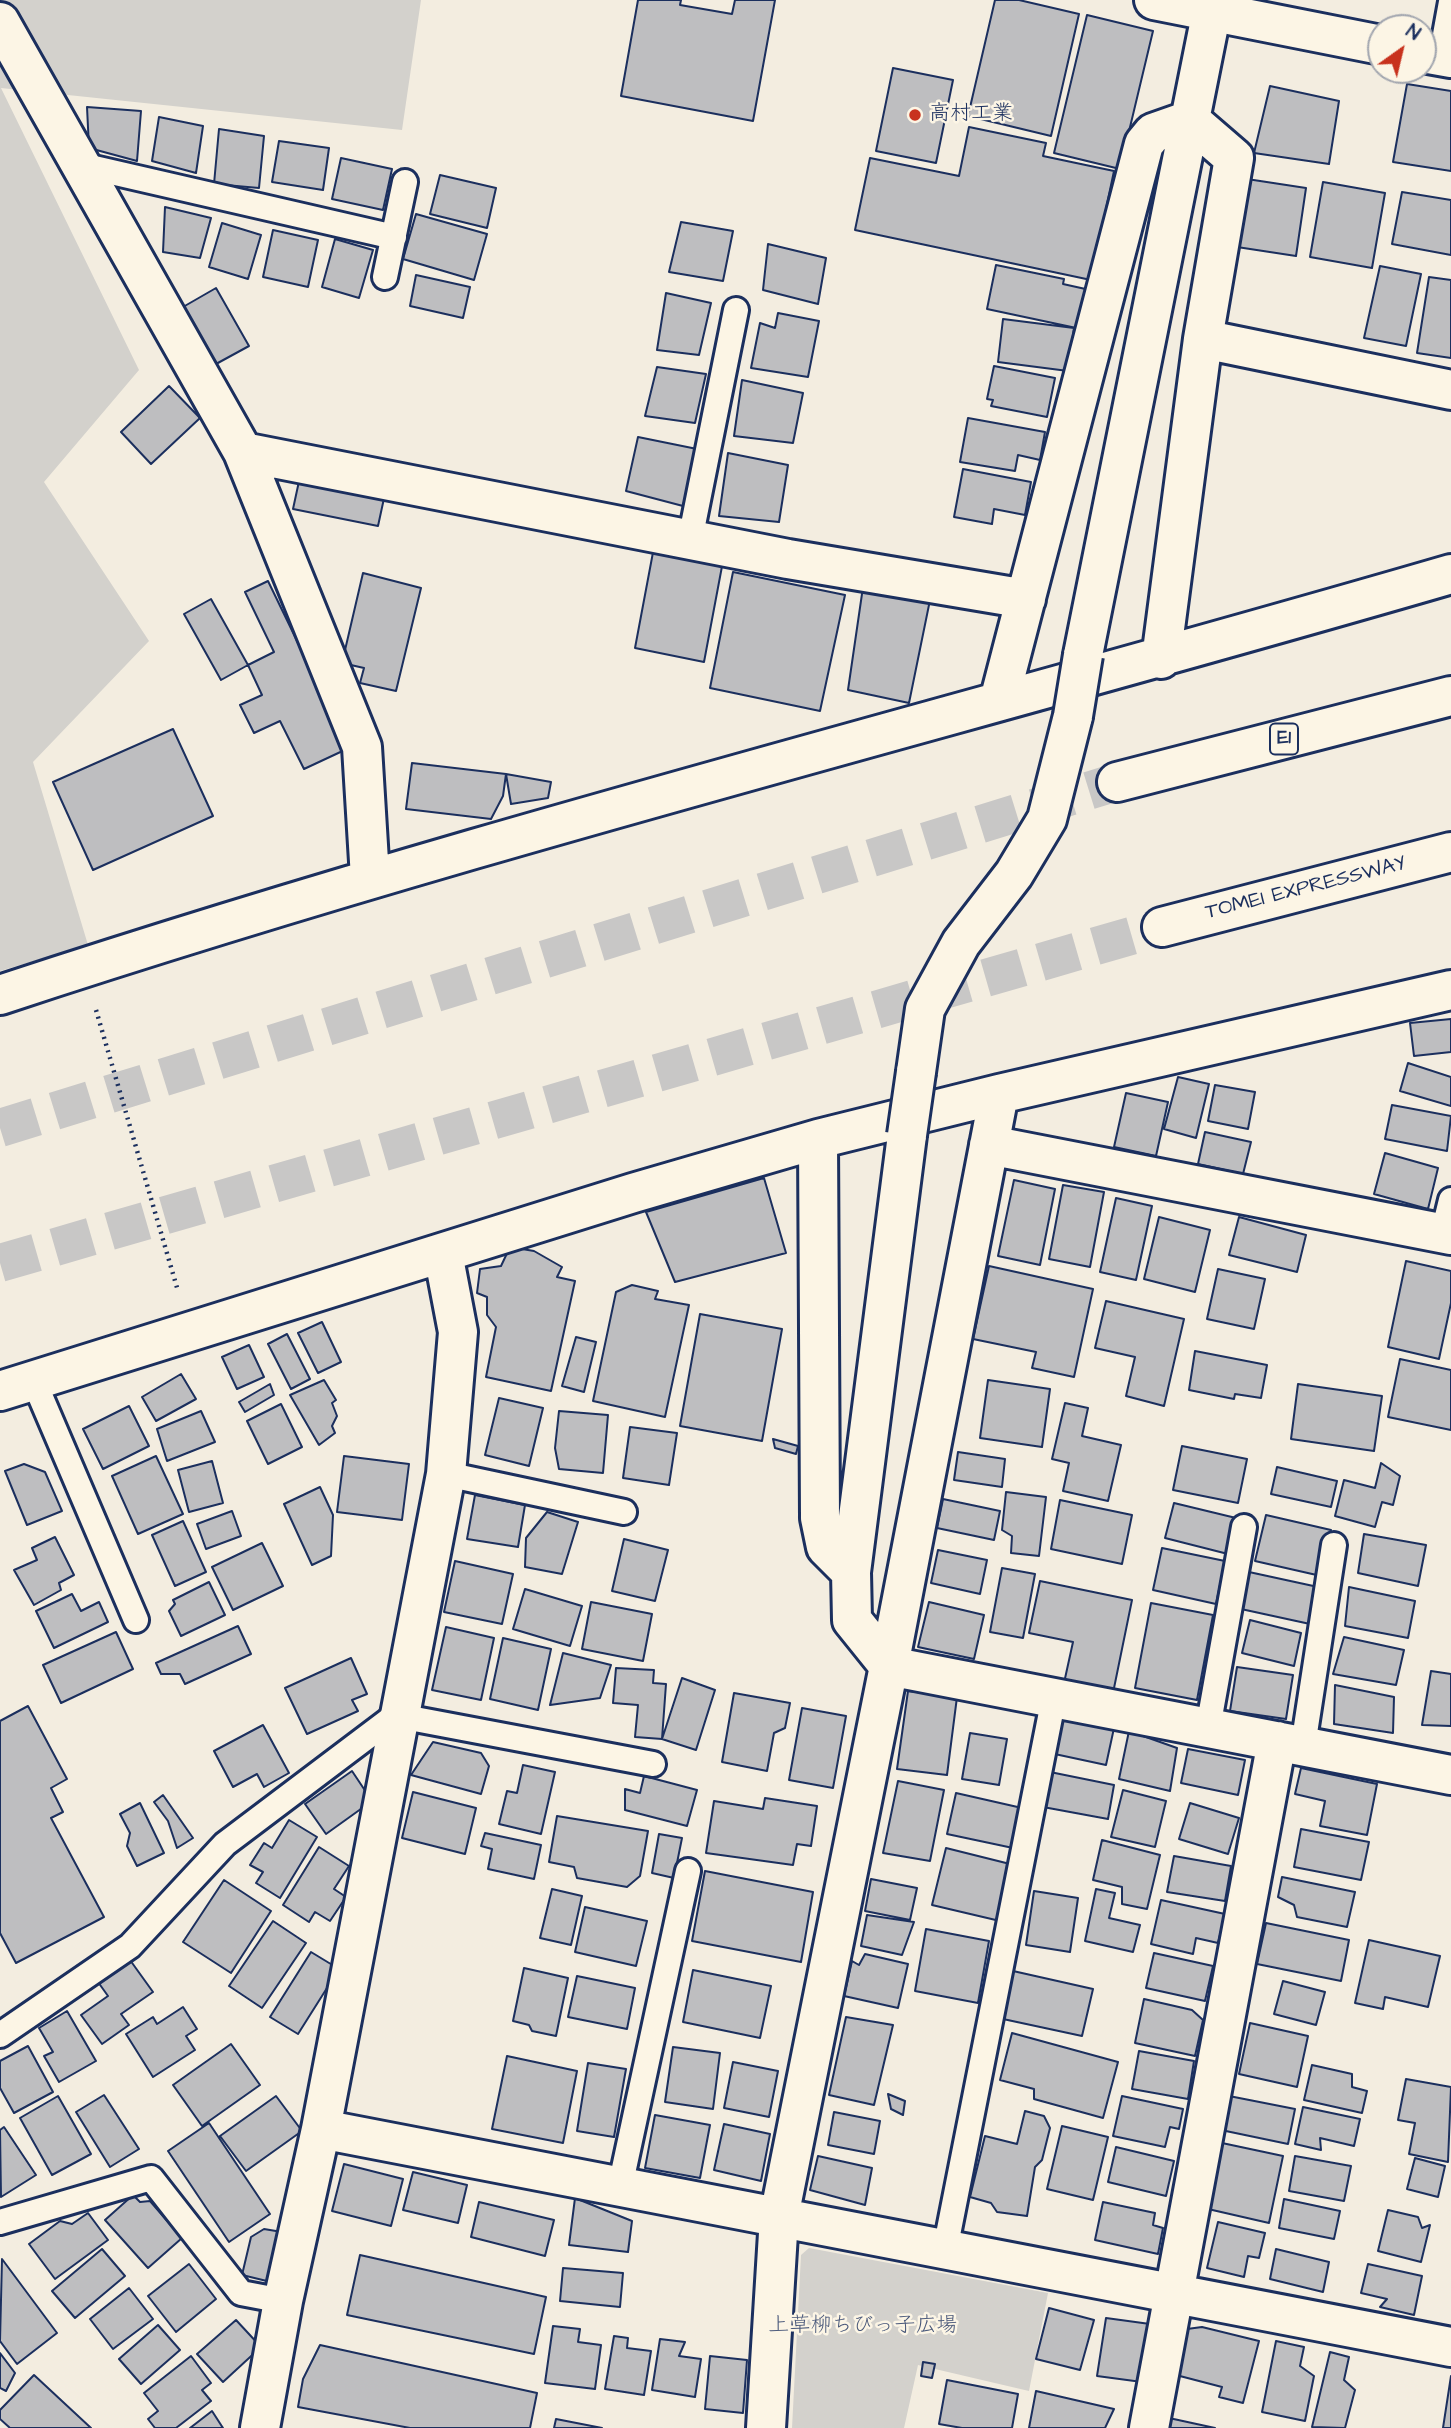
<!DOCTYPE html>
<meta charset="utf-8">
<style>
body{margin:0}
#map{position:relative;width:1451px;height:2428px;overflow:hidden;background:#f3ede0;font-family:"Architects Daughter",sans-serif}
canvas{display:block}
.north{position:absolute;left:1367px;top:14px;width:70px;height:70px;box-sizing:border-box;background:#fcf5e5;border:2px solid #a2a6af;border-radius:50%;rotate:34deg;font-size:19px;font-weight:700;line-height:28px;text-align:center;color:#1b2f5e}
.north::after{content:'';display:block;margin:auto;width:24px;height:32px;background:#c8321e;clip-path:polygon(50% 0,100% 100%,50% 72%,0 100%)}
</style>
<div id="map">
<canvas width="1451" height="2428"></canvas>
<div class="north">N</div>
</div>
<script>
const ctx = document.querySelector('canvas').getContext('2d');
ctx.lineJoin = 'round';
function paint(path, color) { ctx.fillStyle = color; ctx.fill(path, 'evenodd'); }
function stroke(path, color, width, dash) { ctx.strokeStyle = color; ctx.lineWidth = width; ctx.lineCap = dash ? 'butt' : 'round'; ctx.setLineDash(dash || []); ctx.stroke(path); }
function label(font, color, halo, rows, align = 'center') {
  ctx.font = font + ' "Architects Daughter","Klee One",sans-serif'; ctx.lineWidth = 5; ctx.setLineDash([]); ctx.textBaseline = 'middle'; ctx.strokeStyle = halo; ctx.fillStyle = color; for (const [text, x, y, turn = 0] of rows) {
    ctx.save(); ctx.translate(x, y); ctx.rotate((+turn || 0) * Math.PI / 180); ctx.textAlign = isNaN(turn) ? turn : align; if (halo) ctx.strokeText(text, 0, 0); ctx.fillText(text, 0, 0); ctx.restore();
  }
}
paint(new Path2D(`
 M0,0H421L402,130L1,88L139,370L44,482L149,641L33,762L88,945L0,971Z
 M809,2248L1048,2293L1029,2391L918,2365L904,2428H792L801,2255Z`), '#d3d1cc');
const building = new Path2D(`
 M638,0H681L680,5L732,14L735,0H775L753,121L621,96Z
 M995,0H1019L1079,14L1051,136L968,116Z
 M1087,15L1153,31L1120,169L1054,153Z
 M893,68L953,80L936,163L876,151Z
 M1407,84L1451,91V171L1393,162Z
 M1270,86L1339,101L1329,164L1254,153Z
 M87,107L141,111L137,161L89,148Z
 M159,117L203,126L196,173L152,161Z
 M969,127L1046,143L1043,156L1114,171L1091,280L855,230L870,158L959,176Z
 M219,129L264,136L259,188L214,184Z
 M279,141L329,148L323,190L272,182Z
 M341,158L392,169L383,210L332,199Z
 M440,175L496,188L487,228L430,214Z
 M1247,179L1306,188L1296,256L1237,247Z
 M1323,182L1385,193L1372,268L1310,257Z
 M1402,192L1451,200V255L1392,244Z
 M165,207L211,218L200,258L163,252Z
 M416,214L487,234L474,280L403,259Z
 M681,222L733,231L723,281L669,272Z
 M222,223L261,235L248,279L209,267Z
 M273,230L318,240L308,287L263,277Z
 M335,239L373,250L359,298L322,287Z
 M768,244L826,258L818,304L763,290Z
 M996,265L1064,279L1063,284L1090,290L1081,329L987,309Z
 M1380,266L1421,274L1406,346L1364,338Z
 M416,275L470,287L463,318L410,306Z
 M1429,277L1451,280V358L1417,353Z
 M216,288L249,346L216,364L183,307Z
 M666,293L711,303L699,355L657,350Z
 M778,313L819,321L808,377L751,368L760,323L775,328Z
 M1003,319L1074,328L1068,371L998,362Z
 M994,366L1055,378L1047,417L991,406L993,400L987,399Z
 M657,367L706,374L695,423L645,416Z
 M742,380L803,393L793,443L734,436Z
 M169,386L200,418L151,464L121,432Z
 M968,418L1045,432L1040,460L1018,455L1015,471L960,462Z
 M638,437L697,449L683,506L626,491Z
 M728,453L788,465L779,522L719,516Z
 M963,469L1031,482L1025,515L994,509L992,524L954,517Z
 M301,472L386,489L378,526L293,509Z
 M654,547L723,561L704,662L635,648Z
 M733,572L845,595L820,711L710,688Z
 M363,573L421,588L396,691L360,683L364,668L342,663Z
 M268,581L349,748L304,769L280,721L254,733L240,705L262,695L248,665L274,652L245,592Z
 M863,587L930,600L909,703L848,690Z
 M211,599L248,665L221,680L184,614Z
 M173,729L213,816L93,870L53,782Z
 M412,763L506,774L503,796L491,819L406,809Z
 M506,774L551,782L548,798L511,804Z
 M1451,1019V1052L1414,1056L1410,1023Z
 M1408,1063L1451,1077V1106L1400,1091Z
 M1178,1077L1209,1084L1196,1138L1164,1129Z
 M1215,1085L1255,1092L1248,1129L1208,1121Z
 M1126,1093L1168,1102L1156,1156L1114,1147Z
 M1392,1105L1451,1116L1447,1151L1385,1139Z
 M1205,1132L1251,1142L1243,1174L1198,1164Z
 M1385,1153L1438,1168L1428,1209L1374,1194Z
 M764,1178L786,1253L675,1282L646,1212Z
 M1014,1180L1055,1189L1040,1265L998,1256Z
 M1063,1185L1104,1192L1090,1267L1049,1259Z
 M1116,1198L1152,1206L1136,1280L1100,1272Z
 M1159,1217L1210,1230L1195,1292L1144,1279Z
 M1239,1217L1306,1235L1297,1272L1229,1255Z
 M510,1247L534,1251L562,1267L557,1277L575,1281L551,1391L486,1377L496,1327L487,1315V1297L477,1293L480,1269L501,1266Z
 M1406,1261L1451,1271V1303L1439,1359L1388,1347Z
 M989,1266L1093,1289L1074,1377L1032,1368L1036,1352L973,1339Z
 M1218,1269L1265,1279L1254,1329L1207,1319Z
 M632,1285L658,1291L655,1299L689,1305L665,1417L593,1401L616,1292Z
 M1106,1301L1184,1319L1164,1406L1126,1396L1135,1357L1095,1348Z
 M700,1314L782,1329L762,1441L680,1426Z
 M322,1322L341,1362L318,1373L298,1333Z
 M287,1334L310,1379L291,1389L268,1344Z
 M576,1337L596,1342L584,1392L562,1386Z
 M249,1345L264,1377L237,1389L222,1357Z
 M1195,1351L1267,1365L1261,1398L1235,1394L1234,1399L1189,1390Z
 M1400,1359L1451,1370V1430L1388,1417Z
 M181,1374L196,1399L156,1421L142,1397Z
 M324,1380L336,1400L332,1403L337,1416L332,1426L335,1433L319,1445L290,1395Z
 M988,1380L1050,1389L1042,1447L980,1438Z
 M270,1384L274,1395L245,1412L239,1402Z
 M1298,1384L1382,1396L1374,1451L1291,1439Z
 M499,1398L543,1408L529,1466L485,1455Z
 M1065,1403L1088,1408L1082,1436L1121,1445L1108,1501L1063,1491L1069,1463L1052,1459Z
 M281,1404L302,1447L268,1464L247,1421Z
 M129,1406L149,1446L103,1469L83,1429Z
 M201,1411L215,1442L167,1461L157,1429Z
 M559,1411L608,1415L603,1473L559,1469L555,1448Z
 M630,1427L677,1433L669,1485L623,1478Z
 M773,1439L798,1446L796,1454L775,1448Z
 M1182,1446L1247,1459L1238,1503L1173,1490Z
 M958,1452L1005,1459L1002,1487L954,1480Z
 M156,1456L183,1514L138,1534L112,1476Z
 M344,1456L409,1464L402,1520L337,1512Z
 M212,1461L223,1503L189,1512L178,1470Z
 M1381,1463L1400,1476L1393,1505L1382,1502L1375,1527L1335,1516L1344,1480L1375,1488Z
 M24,1464L45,1472L62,1511L27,1525L5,1471Z
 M1277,1467L1337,1481L1331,1507L1271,1494Z
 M320,1487L333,1515L331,1556L312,1565L284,1504Z
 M1006,1492L1046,1497L1039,1556L1011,1553L1012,1536L1002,1530Z
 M475,1495L525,1505L518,1547L467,1539Z
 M943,1499L1000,1511L994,1540L937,1528Z
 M1060,1500L1132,1515L1122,1564L1051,1549Z
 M1174,1503L1236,1518L1228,1554L1165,1538Z
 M232,1511L241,1536L206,1549L197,1524Z
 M547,1512L578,1522L562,1574L525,1567L526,1538Z
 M1266,1515L1331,1530L1321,1576L1255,1561Z
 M183,1521L206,1572L175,1586L152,1535Z
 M1364,1534L1426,1545L1418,1586L1358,1573Z
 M55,1537L74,1575L59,1583L61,1590L34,1605L14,1570L37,1560L32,1548Z
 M624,1539L668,1550L655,1601L612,1591Z
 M262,1543L283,1586L233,1610L212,1567Z
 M1162,1548L1225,1561L1216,1604L1153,1590Z
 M938,1550L987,1560L980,1594L931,1583Z
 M455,1561L513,1574L502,1624L444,1612Z
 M1002,1568L1035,1574L1023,1638L990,1632Z
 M1249,1572L1318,1587L1310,1624L1241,1609Z
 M1040,1581L1132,1600L1113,1693L1064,1683L1073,1642L1029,1633Z
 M209,1582L225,1615L181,1636L169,1611L175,1604L173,1600Z
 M1349,1587L1415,1601L1408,1638L1345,1626Z
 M525,1589L582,1606L570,1646L513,1629Z
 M72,1594L81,1611L99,1602L108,1622L54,1648L36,1611Z
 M591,1602L652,1614L643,1661L582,1649Z
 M929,1602L984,1615L974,1659L918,1647Z
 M1151,1603L1213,1615L1197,1700L1135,1688Z
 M1250,1620L1301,1633L1294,1666L1242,1653Z
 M238,1626L251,1654L185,1684L180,1674H161L156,1663Z
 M446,1627L494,1638L481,1700L432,1690Z
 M116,1632L133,1669L61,1703L43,1665Z
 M1344,1637L1404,1650L1396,1685L1333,1674Z
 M503,1638L551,1649L538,1710L490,1699Z
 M563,1653L611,1665L600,1698L550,1705Z
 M351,1658L367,1694L352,1700L358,1711L307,1734L285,1688Z
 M1237,1667L1293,1675L1286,1719L1230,1711Z
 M616,1668L654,1670L653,1683L666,1684L662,1739L635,1737L638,1705L613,1703Z
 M1431,1671L1451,1674V1726L1422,1725Z
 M682,1678L715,1690L696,1750L662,1739Z
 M1335,1685L1394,1697L1393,1733L1334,1724Z
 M908,1691L957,1697L947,1775L897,1769Z
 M734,1693L790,1703L785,1728L774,1733L767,1771L722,1762Z
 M28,1706L67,1779L51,1788L63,1812L51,1818L104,1917L16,1963L0,1933V1721Z
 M802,1708L846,1716L833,1788L789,1780Z
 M1060,1712L1114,1728L1106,1765L1050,1753Z
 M263,1725L289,1773L264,1787L257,1774L233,1787L214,1751Z
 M1129,1731L1177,1748L1170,1791L1119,1779Z
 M970,1733L1007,1739L999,1785L962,1779Z
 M433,1742L481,1753L489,1766L481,1794L411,1775Z
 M1188,1749L1245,1760L1238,1795L1181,1783Z
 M523,1765L555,1772L541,1834L499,1824L507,1791L517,1793Z
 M1301,1768L1377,1784L1367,1835L1320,1826L1325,1801L1295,1794Z
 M352,1771L372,1801L326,1834L305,1804Z
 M1050,1772L1114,1785L1108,1819L1043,1807Z
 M644,1776L697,1790L687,1826L625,1810V1789L640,1793Z
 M898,1781L944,1790L930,1861L883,1853Z
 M1123,1790L1166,1801L1155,1847L1111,1837Z
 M413,1792L476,1808L465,1854L402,1838Z
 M956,1793L1022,1808L1013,1848L947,1834Z
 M163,1795L193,1838L177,1848L168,1821L154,1802Z
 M765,1798L817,1806L811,1846L797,1844L793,1865L706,1853L714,1801L763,1809Z
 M140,1803L164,1853L137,1866L127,1846L130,1833L120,1814Z
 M1190,1803L1239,1818L1228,1854L1179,1839Z
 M557,1816L648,1831L640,1876L627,1887L577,1878L574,1867L549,1862Z
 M289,1820L317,1837L280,1898L256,1883L263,1872L250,1865L264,1843L272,1848Z
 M1301,1829L1369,1842L1361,1880L1294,1867Z
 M485,1833L541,1845L534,1879L488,1869L492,1849L481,1846Z
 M659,1834L682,1838L674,1878L652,1873Z
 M1102,1840L1160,1855L1147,1909L1122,1904V1887L1093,1880Z
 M319,1847L349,1866L334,1889L346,1897L330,1921L315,1912L309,1922L283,1905Z
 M946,1848L1014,1865L1000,1921L932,1905Z
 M1174,1856L1231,1866L1225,1901L1167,1892Z
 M705,1871L813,1892L801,1962L692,1941Z
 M1282,1877L1355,1892L1347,1927L1297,1917L1294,1905L1278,1897Z
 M871,1879L917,1888L910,1920L865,1911Z
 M224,1880L271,1911L231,1973L183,1942Z
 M552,1889L582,1896L571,1945L540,1938Z
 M1096,1889L1115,1893L1109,1918L1140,1925L1133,1952L1085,1941Z
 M1034,1891L1078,1898L1070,1952L1026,1945Z
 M1161,1900L1225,1914L1218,1943L1196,1938L1193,1954L1151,1944Z
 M585,1907L647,1921L636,1966L575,1952Z
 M867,1915L914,1922L902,1955L861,1946Z
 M273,1921L306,1943L262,2008L229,1986Z
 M1266,1923L1349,1940L1341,1981L1257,1964Z
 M926,1929L989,1941L978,2003L915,1991Z
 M1369,1940L1440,1956L1428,2007L1385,1997L1383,2009L1355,2003Z
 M311,1952L339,1969L298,2034L270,2017Z
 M1154,1953L1213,1966L1205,2001L1146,1988Z
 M865,1954L908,1964L898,2008L844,1996L852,1961L859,1965Z
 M130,1960L153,1992L121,2014L129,2025L102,2044L81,2015L108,1996L98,1982Z
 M524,1968L568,1978L556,2036L532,2031L529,2025L513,2021Z
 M693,1970L771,1986L760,2038L683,2022Z
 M1013,1971L1093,1989L1082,2036L1003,2019Z
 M577,1976L635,1988L627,2029L568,2017Z
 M1283,1981L1325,1992L1316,2025L1274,2014Z
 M1144,1999L1192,2010L1203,2020L1195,2056L1135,2043Z
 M183,2007L197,2029L186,2036L195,2050L153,2077L126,2034L153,2017L157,2024Z
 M67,2011L96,2061L59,2082L44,2056L53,2052L39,2028Z
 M846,2017L893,2025L874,2105L829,2095Z
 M1250,2023L1308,2036L1297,2087L1239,2074Z
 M1012,2033L1118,2062L1103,2118L1034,2099V2089L1000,2080Z
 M231,2044L260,2085L202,2126L173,2085Z
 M28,2046L53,2092L14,2113L0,2088V2061Z
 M673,2047L720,2053L713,2109L665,2102Z
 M1139,2051L1194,2061L1188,2099L1132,2089Z
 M507,2056L577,2071L563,2143L492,2129Z
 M733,2062L778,2071L769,2117L724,2108Z
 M588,2063L626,2069L614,2137L577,2131Z
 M1312,2065L1352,2074V2087L1367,2091L1362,2113L1304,2100Z
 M1406,2079L1451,2087L1448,2162L1409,2154L1415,2123L1398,2120Z
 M888,2094L905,2101L903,2115L891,2109Z
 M104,2095L139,2149L110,2167L76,2112Z
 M58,2096L91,2154L52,2175L20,2118Z
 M276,2096L302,2131L246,2171L220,2136Z
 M1122,2096L1183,2109L1179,2129L1170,2127L1165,2147L1113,2136Z
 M1229,2096L1295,2109L1288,2144L1221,2130Z
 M1303,2107L1360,2119L1354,2146L1320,2138L1321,2150L1295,2144Z
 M1025,2111L1044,2116L1050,2128L1042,2160L1035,2167L1027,2216L997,2212L991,2203L970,2197L985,2136L1017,2144Z
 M834,2112L880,2121L874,2154L828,2145Z
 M655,2115L710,2125L700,2178L645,2168Z
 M209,2123L270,2214L229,2242L168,2151Z
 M724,2124L770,2134L761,2181L714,2170Z
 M1062,2126L1108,2137L1093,2200L1047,2189Z
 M4,2127L36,2175L1,2197L0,2130Z
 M1222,2143L1283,2156L1269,2223L1208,2209Z
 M1116,2147L1174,2161L1166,2196L1108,2182Z
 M818,2156L872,2168L865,2205L810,2190Z
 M1295,2156L1351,2166L1344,2201L1289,2191Z
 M1415,2158L1445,2166L1438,2197L1407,2189Z
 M344,2164L403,2179L391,2226L332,2211Z
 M413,2172L467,2185L458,2223L403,2210Z
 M133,2195L140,2202L150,2201L182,2238L148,2268L105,2220Z
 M575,2198L632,2221L628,2252L569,2245Z
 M1284,2199L1340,2211L1334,2239L1279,2228Z
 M479,2202L554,2220L545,2256L471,2237Z
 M1103,2202L1155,2213L1153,2225L1163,2228L1158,2254L1095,2240Z
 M1388,2210L1418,2217L1422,2228L1430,2225L1421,2262L1378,2251Z
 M88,2213L108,2240L55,2279L29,2244L60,2221L72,2224Z
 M1218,2222L1265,2233L1259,2258L1248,2256L1244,2277L1207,2268Z
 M264,2229L282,2232L271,2282L242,2275L251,2237Z
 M102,2249L125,2276L75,2318L52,2291Z
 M1276,2249L1329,2262L1323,2292L1270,2279Z
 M360,2255L546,2297L534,2354L347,2315Z
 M2,2259L57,2333L17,2364L0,2341Z
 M189,2264L216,2299L176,2332L148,2296Z
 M1368,2264L1422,2276L1414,2315L1380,2307L1387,2299L1361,2293Z
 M563,2268L623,2273L620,2307L560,2301Z
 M129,2288L153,2319L113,2349L90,2319Z
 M1049,2308L1094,2320L1080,2370L1036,2359Z
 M1106,2318L1150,2324L1142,2382L1097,2376Z
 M236,2320L261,2347L223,2382L197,2354Z
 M158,2325L180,2350L141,2384L119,2359Z
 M553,2326L580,2329L578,2342L601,2345L595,2389L545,2383Z
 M1202,2327L1259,2341L1243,2403L1219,2397L1222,2387L1176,2375L1187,2329Z
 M614,2336L628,2338L627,2348L651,2351L644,2395L605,2389Z
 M660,2339L685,2342L679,2356L701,2359L695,2397L652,2390Z
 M1276,2341L1304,2347L1300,2366L1314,2376L1305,2421L1262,2412Z
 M320,2345L537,2393L530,2428H410L298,2407L303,2379Z
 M1330,2352L1349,2357L1344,2380L1355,2390L1345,2428L1312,2427Z
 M0,2353L15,2373L6,2391L0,2388Z
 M191,2356L211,2383L202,2390L211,2401L176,2428H155L148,2419L158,2411L144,2393Z
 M710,2356L747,2360L743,2413L705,2409Z
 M923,2362L935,2364L932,2378L921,2376Z
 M34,2375L91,2428H10L0,2419V2410Z
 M1451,2376V2428H1443Z
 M947,2380L1018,2394L1012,2428H962L939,2424Z
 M1036,2391L1114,2409L1105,2428H1029Z
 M212,2411L223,2428H190Z
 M1169,2418L1215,2428H1167Z
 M556,2419L602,2428H554Z`);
paint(building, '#bebec0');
stroke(building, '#1b2f5e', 2);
stroke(new Path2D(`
 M0,1128L1117,782
 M0,1263L1162,927`), '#c8c7c6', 38, [38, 19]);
const lane = new Path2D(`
 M1441,57L1451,2
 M81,165L394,237
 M385,277L405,182
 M690,540L736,310
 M1443,1233L1451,1200
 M33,1379L136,1620
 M446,1474L624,1512
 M1208,1728L1244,1527
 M1303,1746L1334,1545
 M0,2035L130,1946L225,1844L388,1721L399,1716L653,1764
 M620,2187L688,1871
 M0,2222L151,2178L241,2293L283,2301
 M945,2250L1054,1697`);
const street = new Path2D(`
 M0,22L243,452L362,747L370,878
 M1203,339L1451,390
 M243,452L788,559L1026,599
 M1083,655L1214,0
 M1161,659L1203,339L1234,158L1190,120
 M999,701L1144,144L1153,133L1190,120
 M0,995C478,837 967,715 1451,574
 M916,1072L925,1009L961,943L1014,874L1047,819L1073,716
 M907,1135L851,1572L852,1620L889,1666L1451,1775
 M818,1139L820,1518L826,1547L851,1572
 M989,1145L1451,1235
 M0,1391L633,1193L818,1139L999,1094L1451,990
 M321,2129L1451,2347
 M260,2428L283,2301L321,2129L446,1474L458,1332L443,1253
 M766,2428L779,2217L889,1666L999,1094
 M1149,2428L1277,1741`);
const secondary = new Path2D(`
 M1154,0L1381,45
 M1423,53L1451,58`);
const highway = new Path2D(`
 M1117,782L1451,696
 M1162,927L1451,852`);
stroke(lane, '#1b2f5e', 30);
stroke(street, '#1b2f5e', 44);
stroke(secondary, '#1b2f5e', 44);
stroke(highway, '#1b2f5e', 44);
stroke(new Path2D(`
 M96,1010L178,1291`), '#1b2f5e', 4.5, [2, 5]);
stroke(lane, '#fcf5e5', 24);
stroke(street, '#fcf5e5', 38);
stroke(secondary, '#fcf5e5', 38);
stroke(highway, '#fcf5e5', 38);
const streetBridge = new Path2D(`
 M1073,716L1083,655
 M907,1135L916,1072`);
stroke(streetBridge, '#1b2f5e', 44, []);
stroke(streetBridge, '#fcf5e5', 38);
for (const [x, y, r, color] of [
 [915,115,7,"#c8321e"]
]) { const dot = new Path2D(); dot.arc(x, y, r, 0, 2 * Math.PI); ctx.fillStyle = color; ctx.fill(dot); stroke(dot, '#fcf5e5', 2.5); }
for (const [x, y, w] of [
 [1284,739,28]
]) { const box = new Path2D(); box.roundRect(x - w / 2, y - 15.5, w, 31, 5); ctx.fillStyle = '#fcf5e5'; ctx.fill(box); stroke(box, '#1b2f5e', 2); }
label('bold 19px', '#1b2f5e', null, [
 ["E1",1284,739]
]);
label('21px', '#1b2f5e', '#fcf5e5', [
 ["高村工業",929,115]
], 'left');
label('21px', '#1b2f5e', '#fcf5e5', [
 ["TOMEI EXPRESSWAY",1306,889,-14]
]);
label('21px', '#49587a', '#fcf5e5', [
 ["上草柳ちびっ子広場",863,2327]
]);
</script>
